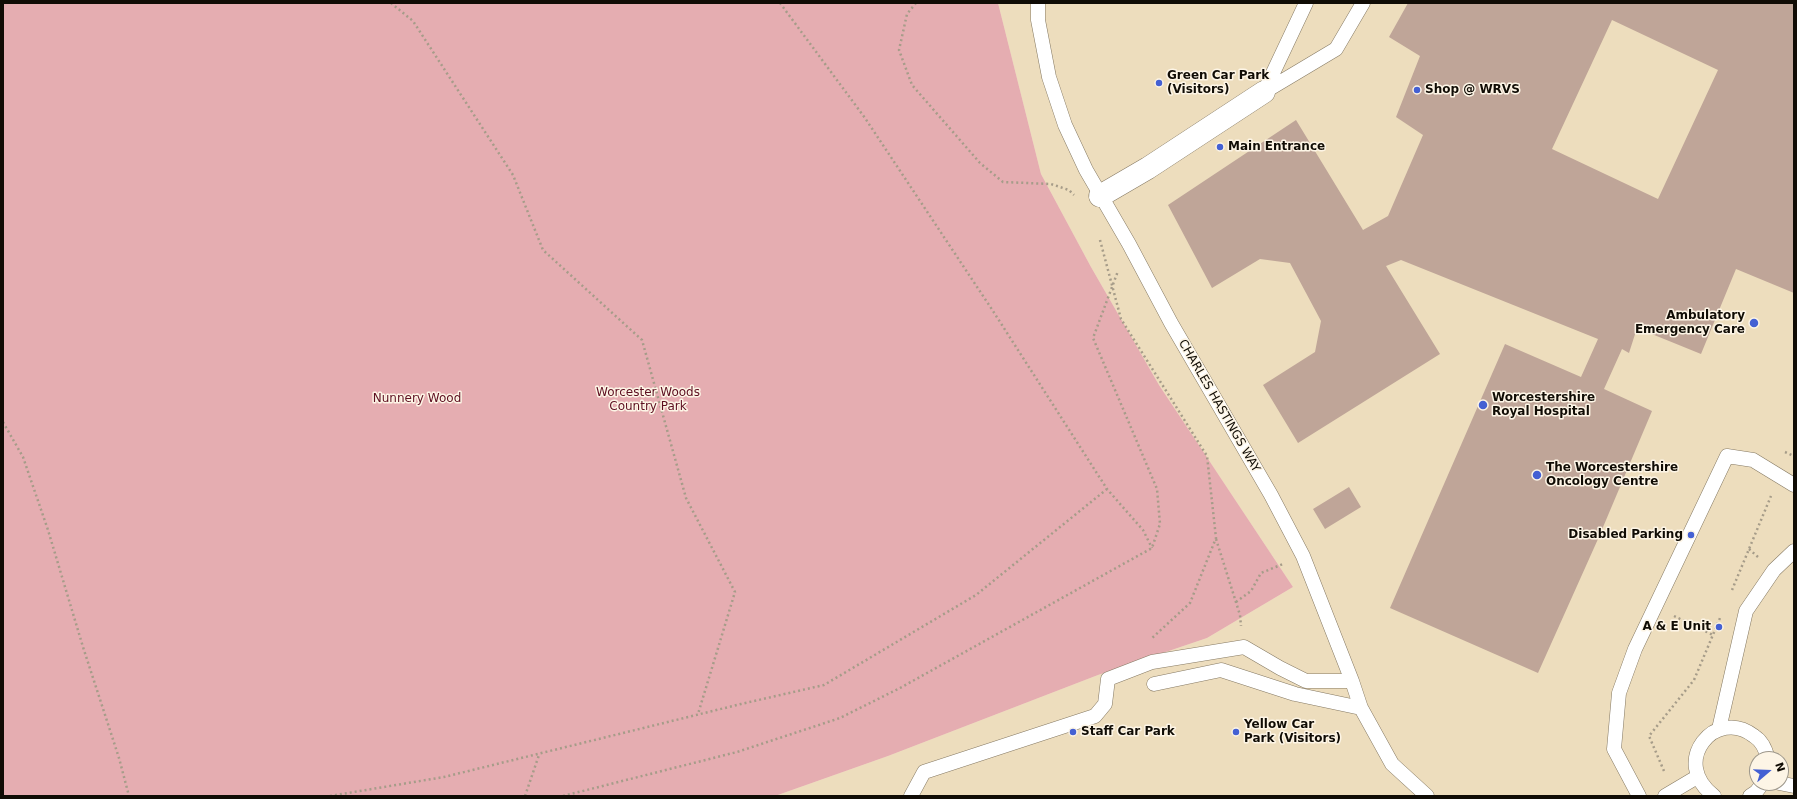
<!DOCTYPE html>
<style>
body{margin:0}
#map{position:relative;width:1797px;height:799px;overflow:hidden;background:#f4e7ce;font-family:"DejaVu Sans",sans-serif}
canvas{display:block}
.frame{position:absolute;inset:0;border:4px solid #100c05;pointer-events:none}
.north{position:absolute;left:1749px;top:751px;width:40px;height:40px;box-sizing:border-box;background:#fdf5e6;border:1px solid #9e988c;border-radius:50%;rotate:71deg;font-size:11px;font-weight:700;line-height:16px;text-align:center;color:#100c05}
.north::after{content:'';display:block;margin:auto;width:14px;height:18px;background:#4460d3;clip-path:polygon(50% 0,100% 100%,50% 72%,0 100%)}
</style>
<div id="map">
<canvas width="1797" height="799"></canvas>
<div class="frame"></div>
<div class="north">N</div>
</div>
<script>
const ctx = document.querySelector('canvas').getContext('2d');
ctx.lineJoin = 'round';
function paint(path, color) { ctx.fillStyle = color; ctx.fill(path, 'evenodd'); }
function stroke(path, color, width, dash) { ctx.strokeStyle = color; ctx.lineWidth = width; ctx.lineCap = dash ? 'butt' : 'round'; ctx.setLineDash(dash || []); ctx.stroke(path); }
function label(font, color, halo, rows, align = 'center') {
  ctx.font = font + ' "DejaVu Sans",sans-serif'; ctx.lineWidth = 3; ctx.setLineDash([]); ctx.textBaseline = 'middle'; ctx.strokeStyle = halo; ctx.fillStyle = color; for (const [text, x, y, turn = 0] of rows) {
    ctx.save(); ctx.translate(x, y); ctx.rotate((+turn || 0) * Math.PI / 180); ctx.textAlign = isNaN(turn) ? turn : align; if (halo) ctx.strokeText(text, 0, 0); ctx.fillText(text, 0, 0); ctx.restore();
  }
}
paint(new Path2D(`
 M998,3H1794V794L1792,796H775L888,756L1098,675L1207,638L1293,587L1159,385L1091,267L1041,174ZM1757,759H1781V783H1757Z`), '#edddbd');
paint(new Path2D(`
 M3,3H998L1041,174L1091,267L1159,385L1293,587L1207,638L1098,675L888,756L775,796H3Z`), '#e5adb1');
paint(new Path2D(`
 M1408,3H1794V293L1736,269L1701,354L1637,328L1629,353L1622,349L1604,389L1652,411L1598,539L1538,673L1390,608L1505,344L1581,377L1598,339L1401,260L1386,266L1440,354L1298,443L1263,385L1315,352L1321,321L1290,263L1260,259L1212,288L1168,205L1296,120L1363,230L1388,216L1423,135L1396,117L1420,56L1389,37ZM1612,20L1718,70L1658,199L1552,149Z
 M1349,487L1361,507L1325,529L1313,509Z`), '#bfa598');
const lane = new Path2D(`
 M1038,3V20L1049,77L1065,125L1086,170L1129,244L1171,323L1271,495L1303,556L1352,681L1361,708L1392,764L1427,796
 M1264,92L1336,49L1363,3
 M1264,92L1306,3
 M1154,684L1221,670L1295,694L1361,708
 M1719,729L1746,611L1774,570L1794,551
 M1779,783L1794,786
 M911,796L924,772L1095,716L1105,704L1108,679L1152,662L1244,647L1280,668L1306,681H1352
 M1639,796L1614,749L1619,693L1635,649L1727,456L1753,460L1794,485
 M1665,796L1697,777
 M1714,796C1669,762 1716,706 1754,736C1762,741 1766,750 1768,759
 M1750,796L1756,792L1763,783`);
const street = new Path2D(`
 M1100,196L1148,168L1264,92`);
stroke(lane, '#867a64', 15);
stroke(street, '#867a64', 23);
stroke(new Path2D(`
 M391,3L413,21L513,175L543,250L642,340L686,498L735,592L698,714
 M780,3L865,118L993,311L1107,489L1143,530L1152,548
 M916,3L907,14L899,50L912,85L980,163L1003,182L1051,184L1069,190L1074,195
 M1100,240L1121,319L1207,456L1216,538L1190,603L1151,639
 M3,422L23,457L48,530L83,647L119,758L129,796
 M1785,452L1794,456
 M1216,539L1240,615L1241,626
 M1749,549L1758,557
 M1732,590L1771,496
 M1236,602L1251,591L1261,573L1283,564
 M1674,616L1713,635
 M1664,771L1649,736L1694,680L1720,618
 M330,796L444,777L741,704L824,685L976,595L1107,489
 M525,796L539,755
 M563,796L737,752L840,718L900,688L1152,548L1160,524L1157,489L1093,338L1118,271`), '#a69c89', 2.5, [2, 3]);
stroke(lane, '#fff', 14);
stroke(street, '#fff', 22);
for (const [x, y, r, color] of [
 [1159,83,4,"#4460d3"],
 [1417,90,4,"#4460d3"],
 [1220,147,4,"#4460d3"],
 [1754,323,5,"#4460d3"],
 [1483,405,5,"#4460d3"],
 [1537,475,5,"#4460d3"],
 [1691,535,4,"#4460d3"],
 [1719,627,4,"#4460d3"],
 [1073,732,4,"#4460d3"],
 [1236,732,4,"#4460d3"]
]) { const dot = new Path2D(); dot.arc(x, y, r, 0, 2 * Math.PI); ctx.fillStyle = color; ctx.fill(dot); stroke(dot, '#fdf5e6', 1.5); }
label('bold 12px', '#100c05', '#fdf5e6', [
 ["Green Car Park",1167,76],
 ["(Visitors)",1167,90],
 ["Shop @ WRVS",1425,90],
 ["Main Entrance",1228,147],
 ["Ambulatory",1745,316,"right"],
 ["Emergency Care",1745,330,"right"],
 ["Worcestershire",1492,398],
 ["Royal Hospital",1492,412],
 ["The Worcestershire",1546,468],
 ["Oncology Centre",1546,482],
 ["Disabled Parking",1683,535,"right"],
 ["A & E Unit",1711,627,"right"],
 ["Yellow Car",1244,725],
 ["Park (Visitors)",1244,739],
 ["Staff Car Park",1081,732]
], 'left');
label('12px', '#5d0e20', '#fdf5e6', [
 ["Worcester Woods",648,393],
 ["Country Park",648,407],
 ["Nunnery Wood",417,399]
]);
label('12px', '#100c05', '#fdf5e6', [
 ["CHARLES HASTINGS WAY",1219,406,60]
]);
</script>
